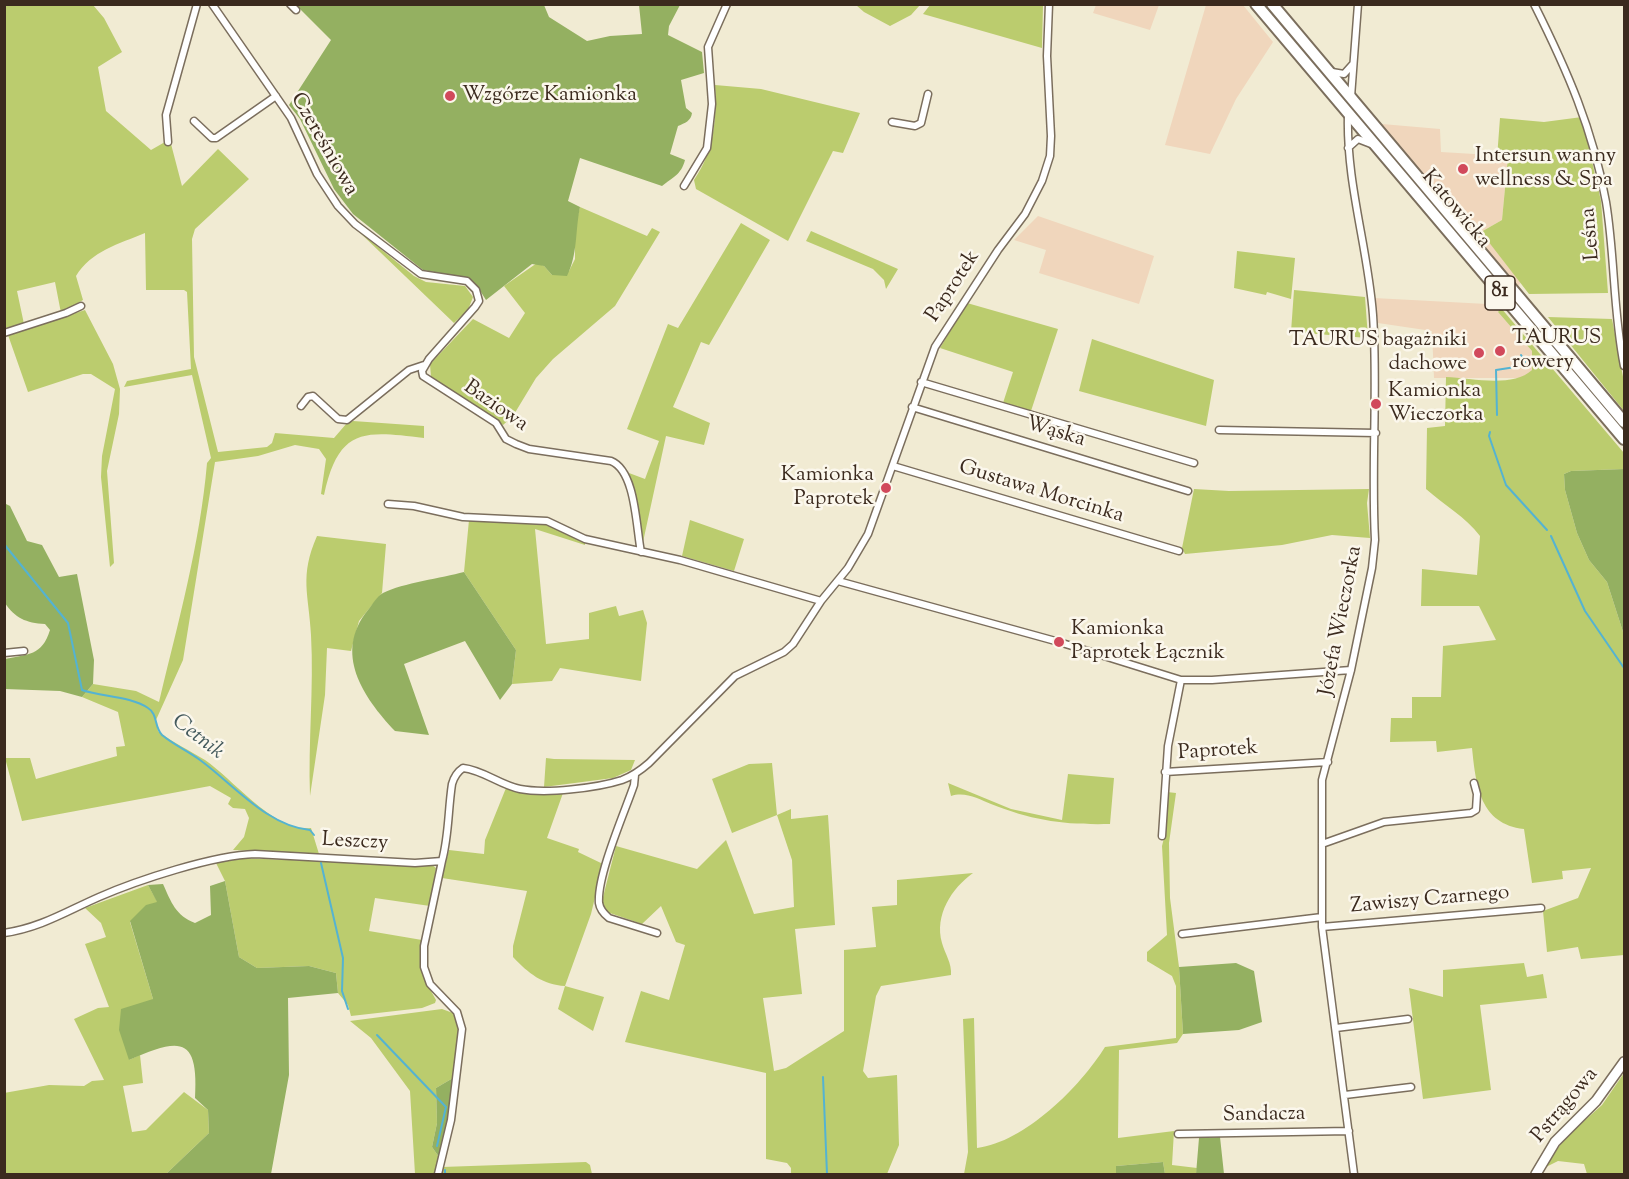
<!DOCTYPE html>
<meta charset="utf-8">
<style>
body{margin:0}
#map{position:relative;width:1629px;height:1179px;overflow:hidden;background:#f1ebd3;font-family:"Sorts Mill Goudy",serif}
canvas{display:block}
.frame{position:absolute;inset:0;border:6px solid #3b2a1e;pointer-events:none}
</style>
<div id="map">
<canvas width="1629" height="1179"></canvas>
<div class="frame"></div>
</div>
<script>
const ctx = document.querySelector('canvas').getContext('2d');
ctx.lineJoin = 'round';
function paint(path, color) { ctx.fillStyle = color; ctx.fill(path, 'evenodd'); }
function stroke(path, color, width, dash) { ctx.strokeStyle = color; ctx.lineWidth = width; ctx.lineCap = dash ? 'butt' : 'round'; ctx.setLineDash(dash || []); ctx.stroke(path); }
function label(font, color, halo, rows, align = 'center') {
  ctx.font = font + ' "Sorts Mill Goudy",serif'; ctx.lineWidth = 5; ctx.setLineDash([]); ctx.textBaseline = 'middle'; ctx.strokeStyle = halo; ctx.fillStyle = color; for (const [text, x, y, turn = 0] of rows) {
    ctx.save(); ctx.translate(x, y); ctx.rotate((+turn || 0) * Math.PI / 180); ctx.textAlign = isNaN(turn) ? turn : align; if (halo) ctx.strokeText(text, 0, 0); ctx.fillText(text, 0, 0); ctx.restore();
  }
}
paint(new Path2D(`
 M1096,5V4L1159,5L1150,30L1093,13Z
 M1206,5H1243L1273,42L1236,99L1210,154L1165,145Z
 M1382,124L1440,129L1441,152L1508,156L1502,220L1481,232L1522,281L1498,312L1532,351V370L1524,378H1434L1432,331L1378,323L1374,298L1487,304L1493,298Z
 M1038,216L1154,256L1139,304L1039,273L1046,250L1014,240Z`), '#f0d6bc');
paint(new Path2D(`
 M5,5H93L104,18L122,52L98,67L106,111L151,150L165,142L167,146L171,144L182,186L218,149L249,179L195,229L192,239L194,357L218,452L267,447L272,443L275,433L334,438L347,423L353,421L424,426V438C364,431 339,427 324,495L321,494L326,459L319,449L295,445L258,456L215,462L183,660L156,720L158,731C173,743 189,750 205,760C233,779 275,833 311,828L319,854L233,850L244,837L249,818L245,809L233,808L228,804L231,798L210,786L22,821L5,758H30L36,779L117,756L116,747L125,746L118,712L82,697L93,684L136,691L159,702C178,623 200,544 207,463L211,458L192,375L124,387L127,381L191,369L187,292L184,290H146L145,233C119,244 91,251 76,276L83,300L61,313L55,282L17,291L24,324L5,328Z
 M856,5H920L911,15L890,26L864,12Z
 M930,5H1043L1042,48L923,14Z
 M715,85L761,89L860,113L843,153L833,151L788,241L696,189L694,180C714,151 717,119 715,85Z
 M1582,117L1601,201L1608,293L1529,294L1481,232L1502,220L1508,157L1497,158L1500,118L1544,122Z
 M580,207L647,236L652,228L660,232L615,306L553,359L536,378L513,416L503,425L431,377L430,364L473,319L509,338L525,313L504,286L537,263L544,266L552,275L569,271L575,259V227Z
 M741,223L770,240L709,345L701,342L673,407L710,423L704,445L666,436L643,542L629,473L645,479L659,441L627,429L668,324L678,328Z
 M356,229L414,276L426,282L465,286L473,297L468,310L454,323Z
 M811,231L898,269L886,289L884,280L873,269L806,241Z
 M1237,251L1295,258L1291,299L1267,292L1266,295L1234,288Z
 M1294,290L1365,297L1368,338L1291,332Z
 M967,303L1058,329L1031,411L1003,403L1013,372L940,348Z
 M1501,308L1624,453V469L1571,471L1564,474L1565,490L1577,533L1589,560L1607,582L1624,635V955L1581,959L1578,947L1547,952L1543,911L1578,898L1591,868L1562,871L1563,879L1532,883L1524,829C1480,824 1476,786 1472,748L1437,752L1436,741L1390,742L1391,718H1412V697H1441L1443,646L1496,640L1479,606H1421L1422,569L1477,575L1480,536C1466,517 1444,505 1426,489L1427,428L1445,426L1446,377C1471,378 1513,388 1532,370V351L1498,312Z
 M85,310L113,364L120,389L119,414L107,471L114,563L110,567L101,477L102,456L115,389L91,374H83L28,392L8,335Z
 M1548,317L1612,319L1624,382V411Z
 M1092,339L1214,380L1206,426L1079,391Z
 M1194,489L1229,491L1369,489L1367,503L1370,538L1332,535L1282,545L1185,554L1182,548Z
 M469,520L538,521L585,542V545L535,529L546,644L589,639V613L616,606L619,616L643,610L647,623L641,681L560,668L552,681L512,684L516,650L464,572Z
 M690,520L744,539L734,571L682,556Z
 M317,536L386,544L382,593L359,621L351,651L327,648L325,695L310,796C308,742 314,688 311,635C309,594 299,577 317,536Z
 M546,758L554,759L635,760L631,770L613,778L544,787Z
 M772,763L777,815L791,809V819L828,815L835,925L795,929L802,994L763,998L774,1071L786,1068L844,1031V950L876,947L872,907L897,905V880L973,873C952,888 934,915 942,943C945,954 952,963 951,975L881,986L876,996L863,1071L868,1078L897,1075L899,1145L887,1174H791V1168L787,1163L766,1159V1073L625,1042L641,991L669,1000L685,945L676,942L661,906L642,924L604,911L602,901L616,846L697,869L726,840L754,914L794,907L792,860L777,815L732,833L712,779L749,764Z
 M1068,774L1114,778L1110,824C1065,825 1034,821 991,804C979,799 965,791 951,796L948,783L1011,809L1062,820Z
 M506,788L527,793H563L547,838L579,849L578,852L603,864L591,914L565,986L604,997L593,1031L558,1009L565,986C543,985 528,973 513,957V946L527,891L442,878L449,850L484,854L485,840Z
 M1167,792L1176,793L1169,843L1170,898L1179,967L1183,1034L1177,1043L1119,1050L1118,1138L1174,1131L1172,1165L1197,1168L1196,1174H1165L1163,1162L1116,1166V1174H964L968,1152L963,1019L974,1018L977,1148C1025,1142 1080,1087 1105,1047L1176,1038V986L1172,976L1147,961V952L1167,935L1162,846L1166,830Z
 M236,858L432,865L436,868L430,906L375,898L369,931L422,940C419,964 424,979 436,1000L435,1003L422,1008L351,1016L348,1005L338,993L336,973L309,966L257,968L239,957L225,881L216,863Z
 M148,885L158,903L130,922L153,999L129,1060L140,1055L143,1083L123,1086L132,1132L146,1130L184,1092L208,1110L209,1133L166,1174H5L4,1093L49,1085L84,1086L92,1081L104,1080L74,1019L98,1008L109,1007L85,944L106,937L101,923L85,908Z
 M1524,963L1527,977L1543,974L1547,998L1480,1005L1491,1090L1423,1099L1409,988L1443,997V970Z
 M442,1009L453,1013L459,1030L453,1078L436,1088L437,1123L432,1147L439,1157L435,1174H415L410,1091L371,1038L350,1021Z
 M1624,1073V1174H1587L1584,1164L1558,1161L1544,1168L1565,1138L1602,1105Z
 M586,1162L590,1165L592,1174H441L442,1167Z`), '#bbcc6e');
paint(new Path2D(`
 M296,5H544L549,17L587,41L610,36L642,34L639,5H680L669,26L668,35L702,52L704,73L681,80L686,108L692,113C691,121 685,123 678,126L670,154L685,160C681,175 673,177 662,186L580,158L568,201L580,207C575,231 578,254 567,276L552,275L544,266L532,264L486,300L479,289L468,278L423,270L353,214L334,189L300,119L289,105L331,40Z
 M1624,469V635L1607,582L1589,560L1577,533L1565,490L1564,474L1571,471Z
 M6,504L10,506L27,541L42,545L59,577L77,574L94,660L93,684L82,697L60,691L5,689V659C28,654 42,656 50,630L45,624C26,623 15,618 5,603Z
 M464,572L516,650L512,684L500,700L465,641L404,664L429,735L395,731C363,697 333,653 368,610C372,605 377,596 383,593C403,583 442,578 464,572Z
 M225,881L239,957L257,968L309,966L336,973L338,993L288,998L289,1075L271,1174H166L209,1133L208,1110L195,1098C199,1034 178,1039 129,1060L119,1030L121,1009L153,999L130,921L146,905L157,902L148,885L163,884C171,902 176,916 195,923L211,915L210,886Z
 M1236,963L1254,971L1262,1022L1239,1030L1183,1034L1179,967Z
 M453,1078L448,1121L439,1157L432,1147L437,1123L436,1088Z
 M1220,1137L1224,1174H1196L1199,1138Z
 M1163,1162L1165,1174H1116V1166Z`), '#94b061');
stroke(new Path2D(`
 M1497,415L1496,370L1522,366L1525,362L1521,355
 M1490,432L1489,436L1506,485L1547,530
 M1551,536L1585,611L1624,668
 M4,544L68,623L82,690C102,697 130,696 148,708C158,714 154,727 162,735C174,745 188,751 200,760C233,784 267,826 310,830L314,835
 M321,863L343,958L342,991L348,1009
 M377,1035L446,1107L437,1146
 M823,1077L827,1174
 M445,1174V1170`), '#54b3d2', 2);
const street = new Path2D(`
 M212,4L291,118L317,174L338,206L355,224L421,274L467,281L476,290L479,301L475,307L429,359L422,371L423,376L496,423L506,439L516,444L529,449L611,461C636,471 636,528 641,552
 M290,4L296,10
 M1534,4C1567,70 1593,129 1606,202C1615,256 1613,312 1624,366
 M1332,72L1344,74L1353,64
 M1351,97L1358,4
 M1348,115C1346,183 1368,248 1373,315C1378,390 1371,465 1375,540L1372,568L1351,670L1322,780V927L1354,1174
 M194,121L212,138H216L276,96
 M892,122L915,126L921,123L928,94
 M168,142L166,115L197,4
 M1348,148L1358,139L1371,144
 M684,186L707,148L712,104L708,47L727,4
 M4,333L66,313L81,306
 M921,382L1194,463
 M301,406L308,397L313,396L338,419L347,420L409,370L424,365
 M912,407L1188,491
 M1219,430L1376,433
 M893,466L1179,551
 M388,504L414,506L463,517L547,521L585,539L680,560L821,601
 M838,581L1059,642L1181,680H1212L1351,670
 M4,653L24,651
 M1165,772L1328,762
 M635,775L634,785C624,814 597,875 599,903C600,910 604,914 609,918L657,933
 M1162,836L1168,746L1181,680
 M1322,844L1384,822L1471,813L1476,810L1477,794L1474,783
 M1322,927L1541,908
 M4,933C40,928 67,911 99,897C138,880 214,855 255,854L415,863L442,861C449,835 448,810 452,784C454,777 457,772 463,768C483,770 500,785 520,789C546,794 597,788 622,780C633,776 641,770 649,763L735,676L784,652L793,644L821,601L848,568L868,534L935,347L998,250L1025,214L1042,181L1050,156L1051,136L1047,56L1049,4
 M1182,934L1322,917
 M1336,1028L1408,1019
 M1345,1095L1411,1087
 M1178,1134L1349,1131
 M438,1174L451,1120L462,1029L457,1012L430,984L424,967V946L442,861`);
const secondary = new Path2D(`
 M1536,1174L1555,1142L1596,1101L1624,1062`);
const primary = new Path2D(`
 M1256,4L1624,439
 M1272,4L1624,422`);
stroke(street, '#7b6e5d', 9);
stroke(secondary, '#7b6e5d', 12);
stroke(primary, '#7b6e5d', 14);
stroke(street, '#fff', 6);
stroke(secondary, '#fff', 9);
stroke(primary, '#fff', 10);
for (const [x, y, r, color] of [
 [450,96,6,"#d1495b"],
 [1463,169,6,"#d1495b"],
 [1500,351,6,"#d1495b"],
 [1479,353,6,"#d1495b"],
 [1376,404,6,"#d1495b"],
 [886,488,6,"#d1495b"],
 [1059,642,6,"#d1495b"]
]) { const dot = new Path2D(); dot.arc(x, y, r, 0, 2 * Math.PI); ctx.fillStyle = color; ctx.fill(dot); stroke(dot, '#fbf7ec', 2); }
for (const [x, y, w] of [
 [1500,293,30]
]) { const box = new Path2D(); box.roundRect(x - w / 2, y - 17, w, 34, 4.5); ctx.fillStyle = '#fbf7ec'; ctx.fill(box); stroke(box, '#3b2a1e', 1.5); }
label('bold 20px', '#3b2a1e', null, [
 ["81",1500,293]
]);
label('21px', '#3b2a1e', '#fbf7ec', [
 ["Wzgórze Kamionka",462,96],
 ["Intersun wanny",1475,157],
 ["wellness & Spa",1475,181],
 ["TAURUS",1512,339],
 ["rowery",1512,363],
 ["TAURUS bagażniki",1467,341,"right"],
 ["dachowe",1467,365,"right"],
 ["Kamionka",1388,392],
 ["Wieczorka",1388,416],
 ["Kamionka",874,476,"right"],
 ["Paprotek",874,500,"right"],
 ["Kamionka",1071,630],
 ["Paprotek Łącznik",1071,654]
], 'left');
label('21px', '#3b2a1e', '#fbf7ec', [
 ["Czereśniowa",323,145,60],
 ["Katowicka",1455,210,50],
 ["Leśna",1592,234,-95],
 ["Paprotek",954,287,-57],
 ["Baziowa",495,407,35],
 ["Wąska",1055,433,17],
 ["Gustawa Morcinka",1041,493,17],
 ["Józefa Wieczorka",1342,621,-79],
 ["Paprotek",1218,752,-4],
 ["Leszczy",355,843,3],
 ["Zawiszy Czarnego",1430,901,-5],
 ["Pstrągowa",1566,1106,-50],
 ["Sandacza",1264,1116,-1]
]);
label('italic 22px', '#445a5d', '#fbf7ec', [
 ["Cetnik",197,738,38]
]);
</script>
